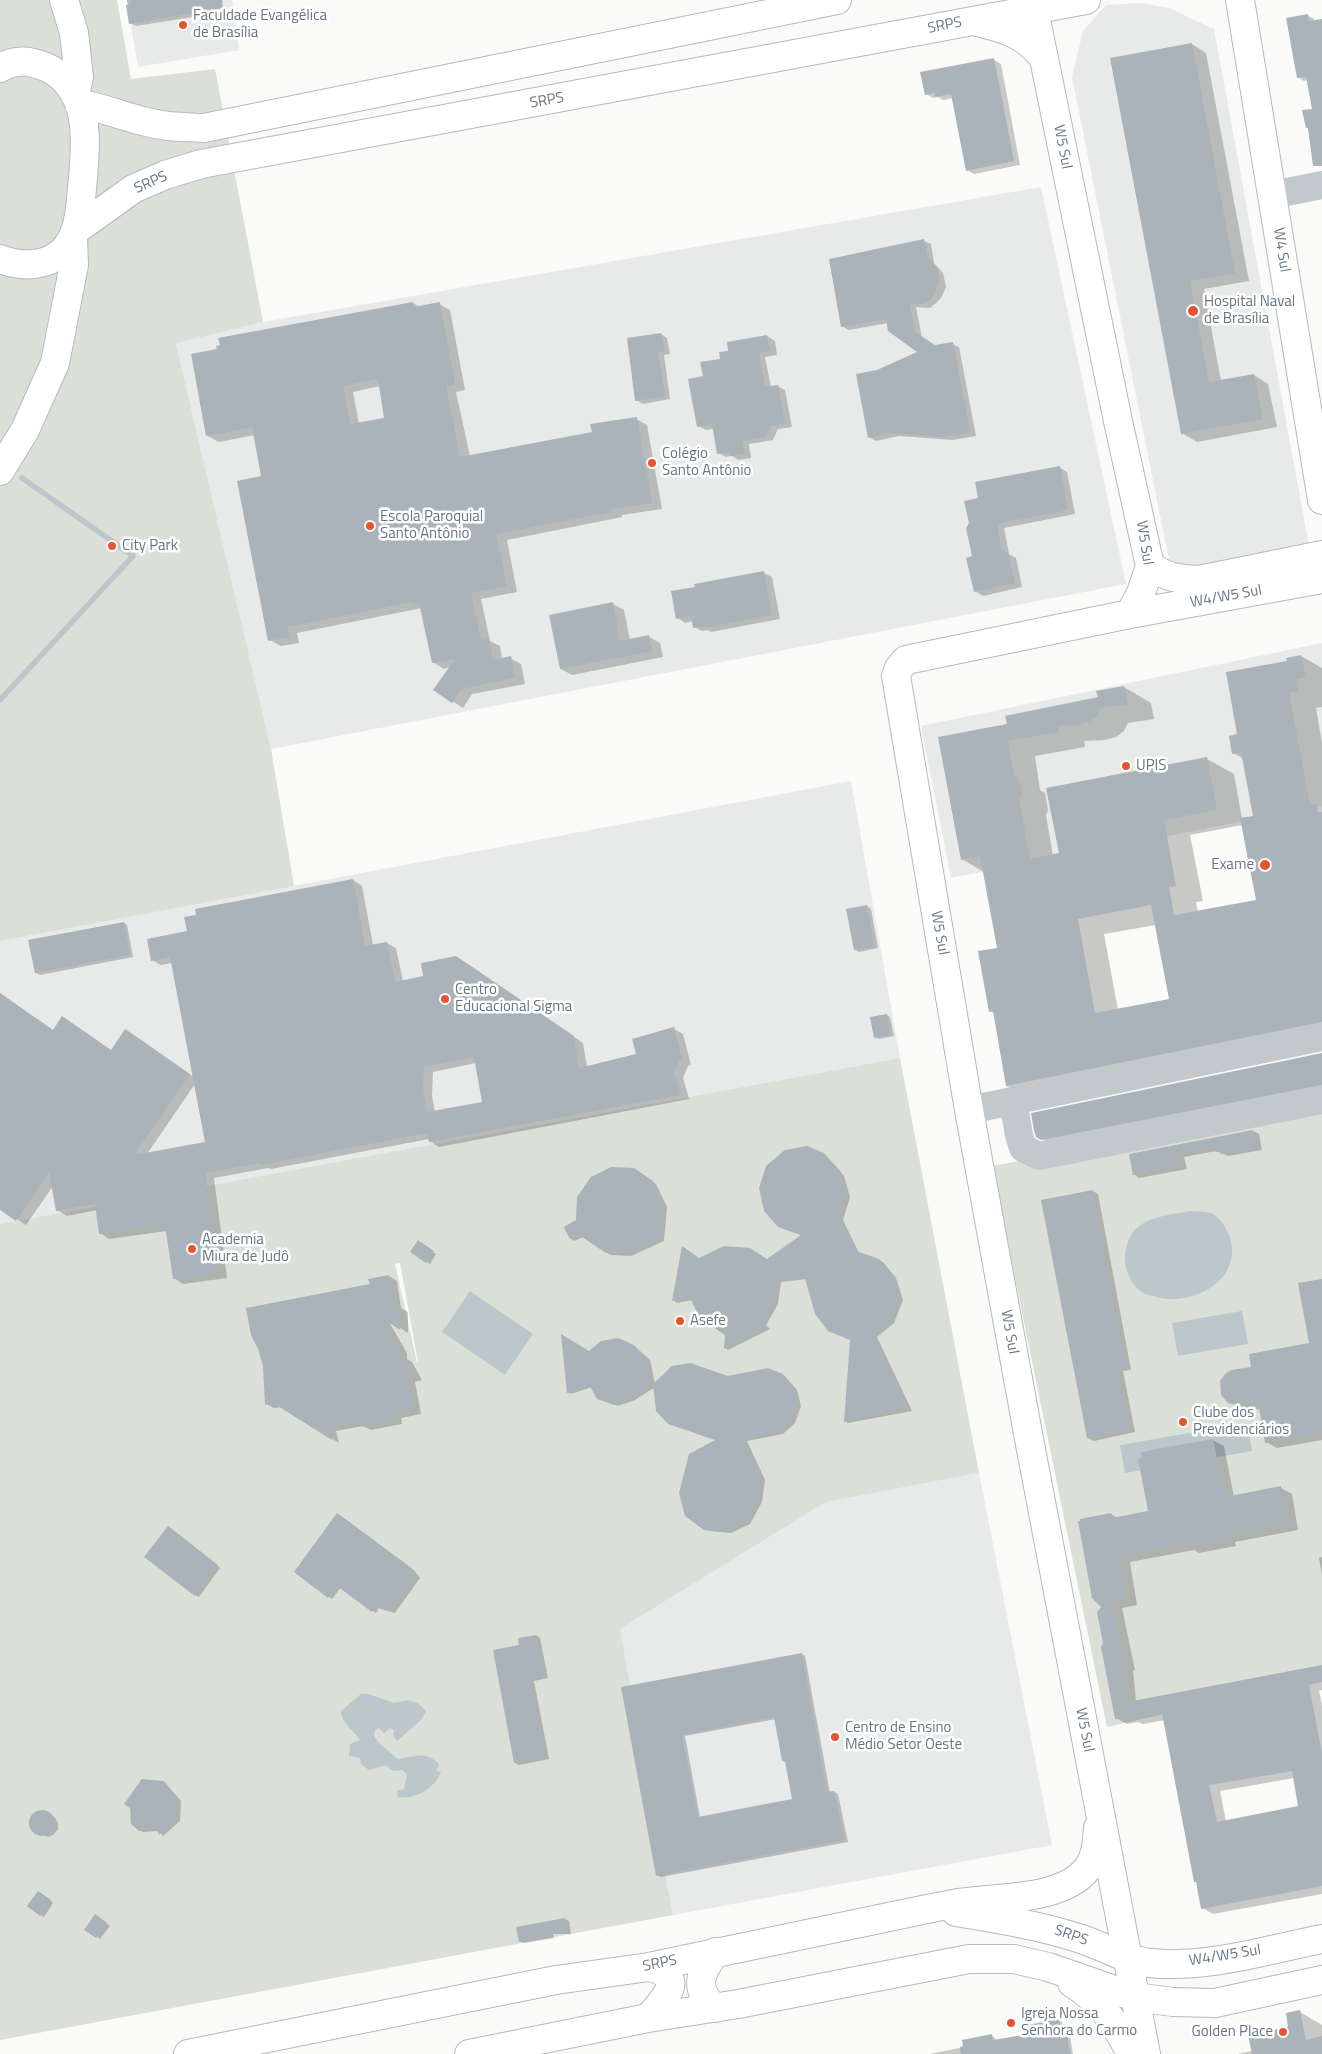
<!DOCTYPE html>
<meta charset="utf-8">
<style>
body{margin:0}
canvas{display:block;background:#fafaf8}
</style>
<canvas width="1322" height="2054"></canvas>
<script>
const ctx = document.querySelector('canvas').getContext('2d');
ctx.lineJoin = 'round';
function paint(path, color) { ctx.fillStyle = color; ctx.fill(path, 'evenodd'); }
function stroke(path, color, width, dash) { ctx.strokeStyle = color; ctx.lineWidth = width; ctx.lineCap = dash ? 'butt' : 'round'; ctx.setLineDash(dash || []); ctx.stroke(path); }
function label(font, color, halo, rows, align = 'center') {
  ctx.font = font + ' "Titillium Web",sans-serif'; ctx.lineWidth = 5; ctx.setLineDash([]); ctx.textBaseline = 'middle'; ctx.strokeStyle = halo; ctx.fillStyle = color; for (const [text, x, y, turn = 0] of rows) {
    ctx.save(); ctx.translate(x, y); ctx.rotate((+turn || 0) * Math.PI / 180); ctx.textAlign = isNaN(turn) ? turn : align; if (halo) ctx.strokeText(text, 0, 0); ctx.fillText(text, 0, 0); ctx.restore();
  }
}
paint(new Path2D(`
 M127,0H232L239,50L138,67Z
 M1141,3L1169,8L1214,29L1309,546L1171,570L1072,77L1083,31L1106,5Z
 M1041,187L1126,584L271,749L176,342L263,322Z
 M1322,643V806L951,878L921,726Z
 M851,781L900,1058L0,1224V941Z
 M979,1473L1052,1845L673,1915L620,1629L826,1502Z`), '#e8e9e9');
paint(new Path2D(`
 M0,0H117L131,79L215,69L263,322L176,343L271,749L294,886L0,941Z
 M900,1058L979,1473L826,1502L620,1629L673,1915L0,2040V1224ZM400,1263L418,1362H417L395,1264Z
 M1322,1105V1678L1107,1727L992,1166Z`), '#dadfd7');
paint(new Path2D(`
 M1191,1211C1197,1212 1208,1211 1213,1214C1221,1219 1226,1228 1229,1235C1245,1279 1194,1307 1156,1297C1152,1295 1145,1295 1142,1292C1122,1278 1119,1245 1137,1228C1151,1215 1173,1215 1191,1211Z
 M470,1291L533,1334L505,1375L442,1332Z
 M1242,1311L1248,1344L1178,1356L1172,1323Z
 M1247,1423L1252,1451L1125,1473L1120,1445Z
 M361,1694H368L394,1703L409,1700L419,1704L426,1711L421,1720L397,1741L393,1736L394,1730L390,1728L384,1733L379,1728L375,1730L374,1736L380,1744L398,1759C414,1757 425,1750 439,1764L436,1771L441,1772C435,1788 415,1800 398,1797L397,1791L404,1789L407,1774L402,1770L393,1771L386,1765L369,1770L361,1764L360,1758L349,1756L350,1744L360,1740C354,1729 342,1726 341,1711Z`), '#bbc7cb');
paint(new Path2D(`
 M127,0H208L211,14L136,26L130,23Z
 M1307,15L1314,19V22L1322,20V146L1307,127L1313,110L1307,80L1304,81L1298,77Z
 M1192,44L1206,53L1249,281L1204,289L1221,381L1254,375L1268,384L1277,427L1197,442L1182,433Z
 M994,60L1001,64L1020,165L974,174L967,170L953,98L943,100L938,97L933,98L926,94Z
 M924,241L931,244L934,263L943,273L946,287L941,298L936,303L930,308L916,307L922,338L936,347L952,344L959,347L976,436L952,440L899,436L876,441L869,437L877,371L919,352L888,323L849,330L842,326Z
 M413,303L420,307L439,304L450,310L465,390L456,392L470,456L593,433L636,419L647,425L662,509L622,515V517L507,540L517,592L481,599L490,641L500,646L502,659L510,658L521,664L525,684L472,694L463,708L452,701L450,667L444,669L433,662L422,608L297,633L299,643L281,646L270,640L263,477L255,435L219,442L208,436L218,350ZM380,386L386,419L359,424L353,392Z
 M661,334L667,338L670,354L664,355L670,399L643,404L636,400Z
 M767,336L775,341L777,355L765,357L771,387L777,386L785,390L792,427L778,429L773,440L749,444L751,458L738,460L732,456L726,457L719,453L714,429L706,430L698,426L704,377L730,352Z
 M1059,467L1067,472L1075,514L1004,528L1009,554L1016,558L1022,587L983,596L975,591L974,557L980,499Z
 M764,573L772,577L780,619L711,632L708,630L702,631L694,627L693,621L685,623L678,618Z
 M613,604L624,610L630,640L649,637L660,643L663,657L572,675L561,669Z
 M1301,656L1322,668V707L1316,708L1322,743V1042L1034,1101L1007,1086L995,1014L990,1011L998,949L984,872L962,859L1008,725L1099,698L1124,687L1151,703L1154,719L1128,723L1124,731L1116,737L1104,740L1084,741L1085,747L1035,756L1040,790L1045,793L1048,810L1046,815L1053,856L1060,854L1207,759L1234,774L1242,819L1254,817L1244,759L1233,753L1239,735L1288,662ZM1242,825L1257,901L1198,912L1196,902L1203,901L1190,835ZM1156,925L1170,1000L1118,1010L1104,934Z
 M353,880L362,886L373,945L387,943L396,948L403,981L425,977L466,963L583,1043L587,1067L638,1055L674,1029L683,1034L691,1065L688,1066L683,1078L689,1099L439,1147L430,1141L429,1139L271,1169L268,1168L214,1178L227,1278L183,1284L174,1278L167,1231L109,1239L100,1233L97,1210L67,1216L57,1210L53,1186L26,1225L0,1208V994L54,1031L112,1051L135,1036L194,1077L173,963L161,965L152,960L188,932ZM476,1063L483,1103L435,1112L432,1096L433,1072ZM195,1084L207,1143L147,1154Z
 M867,906L871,909L878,948L859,952L856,950Z
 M124,923L127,925L133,957L40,975L36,973Z
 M887,1015L890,1017L894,1036L879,1039L875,1037Z
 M1322,1054V1104L1064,1152L1037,1136Z
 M1253,1131L1259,1134L1262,1150L1228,1156L1216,1151L1184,1157L1187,1169L1139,1178L1134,1174L1130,1155Z
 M824,1154L844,1176L850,1197L843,1220L859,1253L883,1262L896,1278L903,1300L894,1323L877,1337L912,1411L848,1423L845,1421L851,1340L807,1279L781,1282L778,1304L766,1325L770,1329L728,1350L725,1348L726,1334L692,1300L677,1303L674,1301L683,1248L704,1262L768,1260L803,1236L778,1226Z
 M634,1169L656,1184L667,1207L664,1241L631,1256L611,1255L583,1237L574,1241L571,1239L577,1221Z
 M1093,1191L1098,1194L1131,1370L1123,1371L1135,1432L1094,1441L1088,1438Z
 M418,1242L436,1254L430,1264L427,1262Z
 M389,1276L397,1281L401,1308L408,1312V1333L388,1320L407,1353V1359L412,1362L422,1380L415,1382L421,1414L401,1418L402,1424L371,1430L363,1426L336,1431L339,1443L281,1407L274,1408L266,1404L371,1285Z
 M1322,1280V1440L1277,1448L1266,1442L1260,1409L1250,1411L1240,1408L1229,1402L1253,1368L1310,1344Z
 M634,1346L650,1360L655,1384L728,1377L783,1375L797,1390L801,1406L795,1423L783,1434L747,1441L765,1480L762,1502L750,1524L731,1533L709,1531L705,1529L717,1441L655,1387L635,1400L618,1406L602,1400L592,1387L571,1394L568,1392L589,1353Z
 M1213,1440L1224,1446L1234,1497L1281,1488L1292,1494L1298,1530L1235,1542L1236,1546L1199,1553L1194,1550L1130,1562L1137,1605L1122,1608L1135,1670L1133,1671L1136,1701L1322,1666V1690L1319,1691L1322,1705V1894L1213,1914L1202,1908L1198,1883L1195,1881L1165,1720L1143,1724L1138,1722L1127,1724L1116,1718L1104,1643L1103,1607L1111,1514L1117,1518L1149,1512L1142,1453ZM1294,1778L1300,1807L1226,1821L1220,1791Z
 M341,1516L414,1570L420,1578L395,1613L379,1608L376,1613L341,1587L332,1599L296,1572Z
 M172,1530L220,1568L199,1597L195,1595Z
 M1322,1557V1575L1319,1558Z
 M537,1636L540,1638L548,1678L534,1681L549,1759L519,1765L515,1763L520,1646Z
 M801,1654L805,1656L830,1793L834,1792L838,1794L848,1842L661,1877L657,1875L623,1688ZM776,1719L783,1761L787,1763L793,1800L700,1817L685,1736Z
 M163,1782L181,1801L180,1821L163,1836L159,1831L143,1832L139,1830Z
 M39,1811L50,1814L55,1818L58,1823V1829L54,1834L49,1837L38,1834L33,1831L30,1826V1819L34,1814Z
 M42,1894L53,1903L44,1917L40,1915Z
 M99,1918L110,1926L100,1939L86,1929Z
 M565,1919L569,1921L571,1934H553L554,1938L524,1943L520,1941Z
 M1300,2012L1322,2025V2054H1237L1252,2051L1290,2028Z
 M1058,2020L1062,2022L1063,2026L1069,2028L1073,2054H929L965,2047L992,2036L995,2038L996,2041L1025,2036Z`), '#0003');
stroke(new Path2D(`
 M0,700L133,556L22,478`), '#bbc7cb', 5.5);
paint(new Path2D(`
 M131,0H222L223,8L129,24L126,5L132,4Z
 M1308,14L1309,21L1322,19V166H1313L1308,128H1306L1302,110L1312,109L1306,77L1297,78L1286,18Z
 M1192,43L1235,273L1190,281L1209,382L1254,374L1263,419L1181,434L1110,58Z
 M994,58L1014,161L966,171L951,94L935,97V93L925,95L920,72Z
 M924,239L928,258L937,268L939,282L935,294L930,300L922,304H910L915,332L935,345L953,342L970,432L945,437L891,433L868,438L856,374L877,370L917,352L888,331L886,319L841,327L829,259Z
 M413,302L414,307L440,302L455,384L446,386L460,457L592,432L590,424L637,417L652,503L611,509V512L496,534L507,586L471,593L481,641L489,638L493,660L511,656L515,678L461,689L452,703L433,690L455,659L432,663L419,603L411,604V602L287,627L289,637L268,641L237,481L261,476L252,427L206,436L191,354L217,349L216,346L220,345L218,338ZM378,379L384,418L350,424L343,386Z
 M661,333L665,351L658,352L665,396L635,401L627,338Z
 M767,335L770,351L759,353L765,387L778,385L785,423L771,426L765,437L742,441L745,454L730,456L729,452L717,454L712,424L697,427L688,379L703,376L700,362L720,359L719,352L728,351L727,342Z
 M1060,466L1068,510L997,524L1002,553L1008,552L1015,583L974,592L966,558L972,556L966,528L969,523L964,501L978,498L975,482Z
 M764,571L772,615L702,628V626L693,628L691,616L676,619L671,591L695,587L694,584Z
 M613,602L620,641L649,635L652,651L560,669L549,615Z
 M1301,655L1306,677L1295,680L1298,691L1289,693L1310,805L1317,804L1318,812H1322V1022L1006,1086L993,1011L989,1012L978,951L997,948L980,856L961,860L938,737L1007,724L1005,716L1098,697L1096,691L1124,686L1128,704L1101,708L1097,716L1088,722L1077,725L1058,726L1059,732L1008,741L1014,777L1018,776L1022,794L1019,799L1030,859L1059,853L1046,788L1207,757L1217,810L1164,820L1176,886L1169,887L1174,915L1256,900L1240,818L1253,816L1241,752L1232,754L1229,736L1237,734L1226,672L1287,661L1286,658ZM1151,905L1169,999L1095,1013L1078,919Z
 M353,879L365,946L387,942L395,982L423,976L421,963L456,956L574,1036L579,1068L636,1054L632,1039L674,1027L682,1060L679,1061L674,1072L680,1095L429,1142L427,1133L261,1165L260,1163L205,1173L219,1273L173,1279L165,1225L99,1234L95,1204L56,1211L49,1172L16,1221L0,1210V993L53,1030L62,1016L111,1050L125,1029L190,1074L134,1155L205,1142L170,957L151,961L147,939L187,931L184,917L196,915L195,909ZM474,1057L482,1102L427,1112L423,1090L424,1067Z
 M867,905L875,947L854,950L846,909Z
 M124,922L130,955L35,973L28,940Z
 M887,1014L891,1035L874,1038L870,1017Z
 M1322,1053V1085L1041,1140L1036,1137L1034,1131L1031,1113Z
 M1253,1130L1257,1147L1221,1154L1220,1151L1215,1152L1214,1148L1179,1155L1181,1166L1133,1175L1129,1154Z
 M807,1146L824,1153L841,1172L847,1194L840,1217L856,1251L879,1259L893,1275L900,1297L891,1321L874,1335L909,1409L844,1422L850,1340L828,1331L815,1314L805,1278L778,1280L775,1302L763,1323L767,1327L724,1349L725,1335L700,1318L690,1298L672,1301L682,1246L699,1258L724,1246L750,1248L767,1259L801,1235L778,1227L764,1211L759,1188L766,1166L785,1150Z
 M611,1167L634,1168L653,1181L664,1204L661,1239L627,1255L606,1253L579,1235L570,1239L564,1227L576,1220L577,1197L591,1177Z
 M1093,1190L1126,1367L1118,1369L1130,1430L1087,1438L1041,1200Z
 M418,1240L434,1251L426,1263L410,1252Z
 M389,1275L395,1308L401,1306L400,1330L382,1318L399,1348V1364L404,1356L415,1376L408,1377L414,1410L394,1414L395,1420L362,1427L361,1421L329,1427L332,1440L273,1403L265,1405L263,1366L258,1349L251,1335L246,1308L370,1284L368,1279Z
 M1322,1279V1432L1265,1443L1258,1402L1238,1405L1228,1403L1221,1395L1220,1381L1225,1374L1231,1370L1251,1367L1249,1354L1309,1343L1298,1283Z
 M561,1334L589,1351L601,1341L618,1338L634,1345L646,1357L653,1384L672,1366L690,1363L728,1376L768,1368L783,1374L794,1387L798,1404L792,1421L779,1432L744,1439L762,1478L759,1500L747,1522L727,1532L704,1530L685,1516L679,1493L689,1454L715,1440L668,1424L656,1411L653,1384L631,1399L614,1405L597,1399L590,1386L567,1393Z
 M1213,1439L1225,1497L1281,1486L1288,1524L1225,1536L1226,1541L1187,1547V1543L1120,1556L1126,1599L1112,1602L1125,1665H1122L1127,1702L1322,1665V1682L1309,1685L1322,1753V1886L1201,1909L1196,1882H1194L1162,1713L1131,1719L1130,1716L1115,1719L1101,1647L1103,1643L1097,1612L1101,1607L1092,1598L1078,1521H1080V1519L1111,1513L1112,1518L1148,1511L1138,1459L1142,1458L1141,1452ZM1292,1771L1298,1806L1217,1822L1209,1785Z
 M337,1513L410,1567L417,1576L391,1612L375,1607L372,1612L337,1586L328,1598L294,1572Z
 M168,1526L218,1565L195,1596L144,1557Z
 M537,1635L545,1677L531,1679L546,1758L514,1763L493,1650L519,1645L518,1638Z
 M802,1653L827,1792L834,1791L845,1840L656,1876L621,1687ZM774,1717L782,1761H785L792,1799L698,1817L682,1735Z
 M142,1779L164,1781L178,1798L177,1819L159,1835L157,1829L139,1831L131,1824L130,1808L124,1804Z
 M29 1823a13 13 0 1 1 26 0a13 13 0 1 1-26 0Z
 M38,1891L51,1900L40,1916L27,1906Z
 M95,1914L107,1923L96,1938L84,1930Z
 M565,1918L568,1933H550L551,1936L519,1942L516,1927Z
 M1300,2010L1306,2040L1322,2036V2054H1252L1248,2035L1288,2027L1286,2013Z
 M1059,2019L1060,2026L1065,2024L1071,2054H961L960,2047L963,2046L962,2040L992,2034L993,2040L1023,2035L1022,2026Z`), '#aab3b9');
const major = new Path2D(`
 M64,0L74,33L79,77L75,95
 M1032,0L1118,421L1150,566L1141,593L1130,614
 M1240,0L1322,500
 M977,22C1005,29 1023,33 1043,57
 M0,68C9,62 23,60 33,63C53,67 66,78 76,96C88,119 85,153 83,178C81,195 81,215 75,231C64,265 29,270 0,259
 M79,104C102,107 121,116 143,121C163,127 183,127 204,128L837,0
 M76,230L133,189L165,175L201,164L1086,0
 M0,471L25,430L55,363L74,265L73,236
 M1150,566C1168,578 1178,579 1199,580L1322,555
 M956,1912C997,1919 1038,1925 1078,1938C1102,1945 1124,1960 1150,1963C1207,1969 1266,1950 1322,1939
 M1072,1983C1103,2003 1115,2022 1131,2054
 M715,2008C693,1989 700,1972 716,1952
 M648,2018C665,1999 688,1976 649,1967
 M188,2054L556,1980L649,1967L932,1908C944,1906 955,1903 967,1902C1003,1897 1062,1900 1087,1869C1096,1858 1097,1841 1098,1828
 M469,2054L648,2018L738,2004L969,1959H1014L1048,1967L1135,1997L1173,2002L1215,2003L1322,1980
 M1146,2054L1029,1439L969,1110L896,676L899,668L906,660L1130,614L1322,579`);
stroke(major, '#b5babe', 30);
stroke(new Path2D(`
 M1272,195L1322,185
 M1013,1101L1019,1135L1023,1148L1039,1156L1322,1100
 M969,1110L1322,1037`), '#c3c8cc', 28);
stroke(major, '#fff', 28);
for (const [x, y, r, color] of [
 [183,25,5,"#e4572e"],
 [1193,311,6,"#e4572e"],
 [652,463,5,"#e4572e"],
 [370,526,5,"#e4572e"],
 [112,546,5,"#e4572e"],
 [1126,766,5,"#e4572e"],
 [1265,865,6,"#e4572e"],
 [445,999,5,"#e4572e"],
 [192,1249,5,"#e4572e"],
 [680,1321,5,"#e4572e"],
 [1183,1422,5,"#e4572e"],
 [835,1737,5,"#e4572e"],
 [1011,2023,5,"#e4572e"],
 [1283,2032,5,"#e4572e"]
]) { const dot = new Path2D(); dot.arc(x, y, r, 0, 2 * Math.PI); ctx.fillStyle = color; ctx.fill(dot); stroke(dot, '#fff', 2); }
label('15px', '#657683', '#fff', [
 ["Faculdade Evangélica",193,16],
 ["de Brasília",193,33],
 ["Hospital Naval",1204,302],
 ["de Brasília",1204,319],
 ["Colégio",662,454],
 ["Santo Antônio",662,471],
 ["Escola Paroquial",380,517],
 ["Santo Antônio",380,534],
 ["City Park",122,546],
 ["UPIS",1136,766],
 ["Exame",1254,865,"right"],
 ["Centro",455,990],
 ["Educacional Sigma",455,1007],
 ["Academia",202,1240],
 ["Miura de Judô",202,1257],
 ["Asefe",690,1321],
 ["Clube dos",1193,1413],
 ["Previdenciários",1193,1430],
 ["Centro de Ensino",845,1728],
 ["Médio Setor Oeste",845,1745],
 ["Igreja Nossa",1021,2014],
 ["Senhora do Carmo",1021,2031],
 ["Golden Place",1273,2032,"right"]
], 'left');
label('15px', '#657683', '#fff', [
 ["SRPS",945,26,-11],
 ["SRPS",547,101,-10],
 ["W5 Sul",1062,147,79],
 ["SRPS",151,183,-24],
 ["W4 Sul",1281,250,81],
 ["W5 Sul",1144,543,81],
 ["W4/W5 Sul",1226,597,-10],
 ["W5 Sul",939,933,80],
 ["W5 Sul",1009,1332,80],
 ["W5 Sul",1084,1730,79],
 ["SRPS",1071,1936,19],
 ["W4/W5 Sul",1225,1956,-9],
 ["SRPS",660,1964,-11]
]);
</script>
